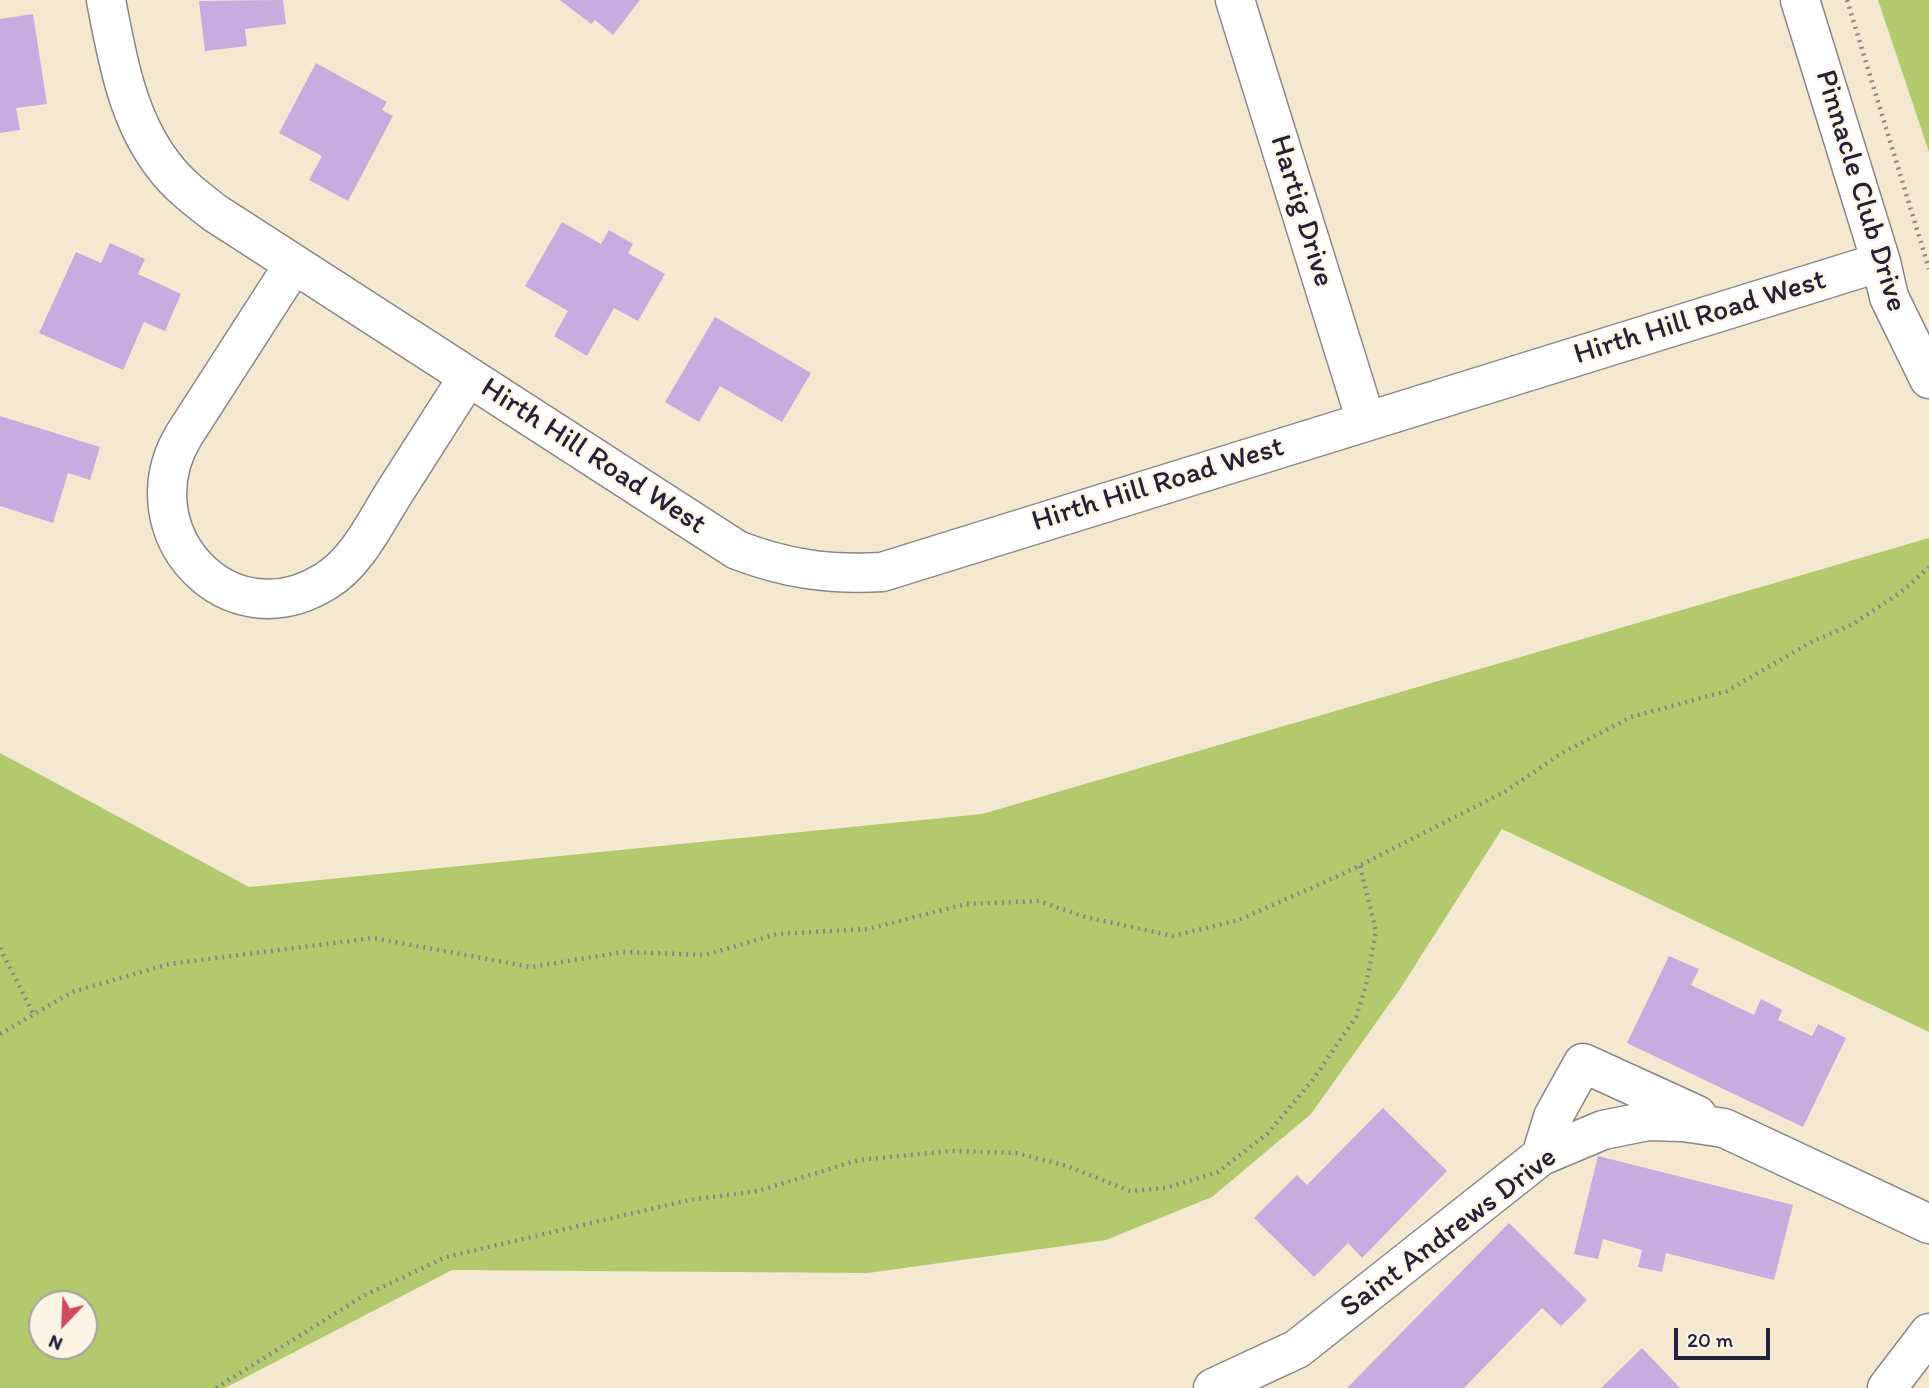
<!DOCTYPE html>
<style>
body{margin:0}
#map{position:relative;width:1929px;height:1388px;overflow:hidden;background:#f4e9d0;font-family:Itim,sans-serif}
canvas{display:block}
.north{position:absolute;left:28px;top:1290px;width:70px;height:70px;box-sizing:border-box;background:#fcf5e5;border:2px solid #a5a1a1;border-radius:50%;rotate:203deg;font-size:19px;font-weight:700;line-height:28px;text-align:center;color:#22223b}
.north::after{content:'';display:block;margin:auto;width:24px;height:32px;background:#d1495b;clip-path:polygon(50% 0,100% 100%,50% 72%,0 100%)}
.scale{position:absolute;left:1674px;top:1328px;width:96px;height:32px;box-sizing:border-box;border:4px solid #22223b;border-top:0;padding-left:9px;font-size:21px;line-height:24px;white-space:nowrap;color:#22223b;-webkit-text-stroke:5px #fcf5e5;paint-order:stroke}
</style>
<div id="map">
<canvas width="1929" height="1388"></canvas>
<div class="north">N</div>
<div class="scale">20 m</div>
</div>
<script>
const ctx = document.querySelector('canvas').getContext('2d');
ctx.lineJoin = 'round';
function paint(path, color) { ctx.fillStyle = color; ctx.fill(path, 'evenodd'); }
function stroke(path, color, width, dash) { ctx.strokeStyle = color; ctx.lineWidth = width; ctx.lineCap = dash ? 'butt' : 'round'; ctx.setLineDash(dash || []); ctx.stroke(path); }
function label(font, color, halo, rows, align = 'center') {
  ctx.font = font + ' Itim,sans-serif'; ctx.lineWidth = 5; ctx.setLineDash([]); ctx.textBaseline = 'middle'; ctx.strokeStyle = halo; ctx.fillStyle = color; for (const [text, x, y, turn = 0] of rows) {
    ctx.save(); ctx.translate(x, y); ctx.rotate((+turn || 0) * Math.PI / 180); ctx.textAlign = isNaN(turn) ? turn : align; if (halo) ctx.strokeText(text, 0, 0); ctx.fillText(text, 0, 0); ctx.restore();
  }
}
paint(new Path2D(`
 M1878,0H1929V152Z
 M1929,538V1032L1502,829L1400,989L1311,1114L1212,1197L1106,1240L868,1273L452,1270L225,1388H0V753L249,887L982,814ZM42,1304H84V1346H42Z`), '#b2c96d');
paint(new Path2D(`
 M283,0L286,24L245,29L247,46L205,51L199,1Z
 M560,0H640L613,35L595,20L591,24Z
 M33,14L47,104L16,108L20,130L0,133V19Z
 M316,63L387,102L382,110L393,116L348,201L309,180L322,156L279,133Z
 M562,222L601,244L609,230L633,244L628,253L665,274L638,321L614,308L587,356L554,336L568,311L525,286Z
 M110,243L145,259L138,274L181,294L165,331L144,322L123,370L39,333L76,252L101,263Z
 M715,317L811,373L782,422L720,386L699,422L665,402Z
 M0,416L100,447L90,480L68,473L53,523L0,506Z
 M1669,956L1699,969L1691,985L1754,1015L1761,999L1782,1010L1778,1020L1812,1036L1818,1024L1846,1038L1803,1127L1627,1043Z
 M1383,1108L1447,1171L1362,1258L1348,1243L1314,1277L1254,1218L1297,1175L1307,1185Z
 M1598,1156L1793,1205L1774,1280L1666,1253L1662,1272L1638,1267L1642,1250L1603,1239L1598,1259L1574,1254Z
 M1509,1223L1587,1300L1561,1326L1542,1308L1464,1388H1347Z
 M1642,1348L1680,1388H1601Z`), '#c4addf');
const minor = new Path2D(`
 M106,0C117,57 127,119 164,166C178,185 197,199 215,213L737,550C786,569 830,575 882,572L1881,262
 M1235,0L1366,421
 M1800,0L1881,262L1889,297L1929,379
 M294,264L184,435C126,531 228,643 326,581C357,562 375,523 394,493C419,454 443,416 468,377
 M1541,1156L1553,1117L1583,1063L1697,1115
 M1213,1388L1297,1349L1541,1156L1603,1130L1648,1121L1683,1122L1724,1128L1929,1224
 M1887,1388L1929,1333`);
stroke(minor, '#8b8686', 41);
stroke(new Path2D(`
 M1847,0L1929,269
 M0,948L34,1015
 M0,1034L72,992L169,964L373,938L531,967L623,952L705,955L777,934L868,929L966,904L1039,901L1085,917L1173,936L1239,920L1345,873L1506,791L1562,753L1631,717L1727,691L1811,642L1853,624L1904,590L1929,567
 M216,1388L363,1296L446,1257L689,1200L758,1191L859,1160L951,1151L1016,1153L1067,1166L1130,1191L1166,1188L1218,1172L1267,1134L1312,1081L1356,1017L1366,986L1376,931L1360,866`), '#8b8686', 4.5, [2, 5]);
stroke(minor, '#fff', 38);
label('30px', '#22223b', '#fcf5e5', [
 ["Pinnacle Club Drive",1860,191,73],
 ["Hartig Drive",1301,211,73],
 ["Hirth Hill Road West",1700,318,-17],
 ["Hirth Hill Road West",593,457,33],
 ["Hirth Hill Road West",1158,485,-17],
 ["Saint Andrews Drive",1449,1233,-37]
]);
</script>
